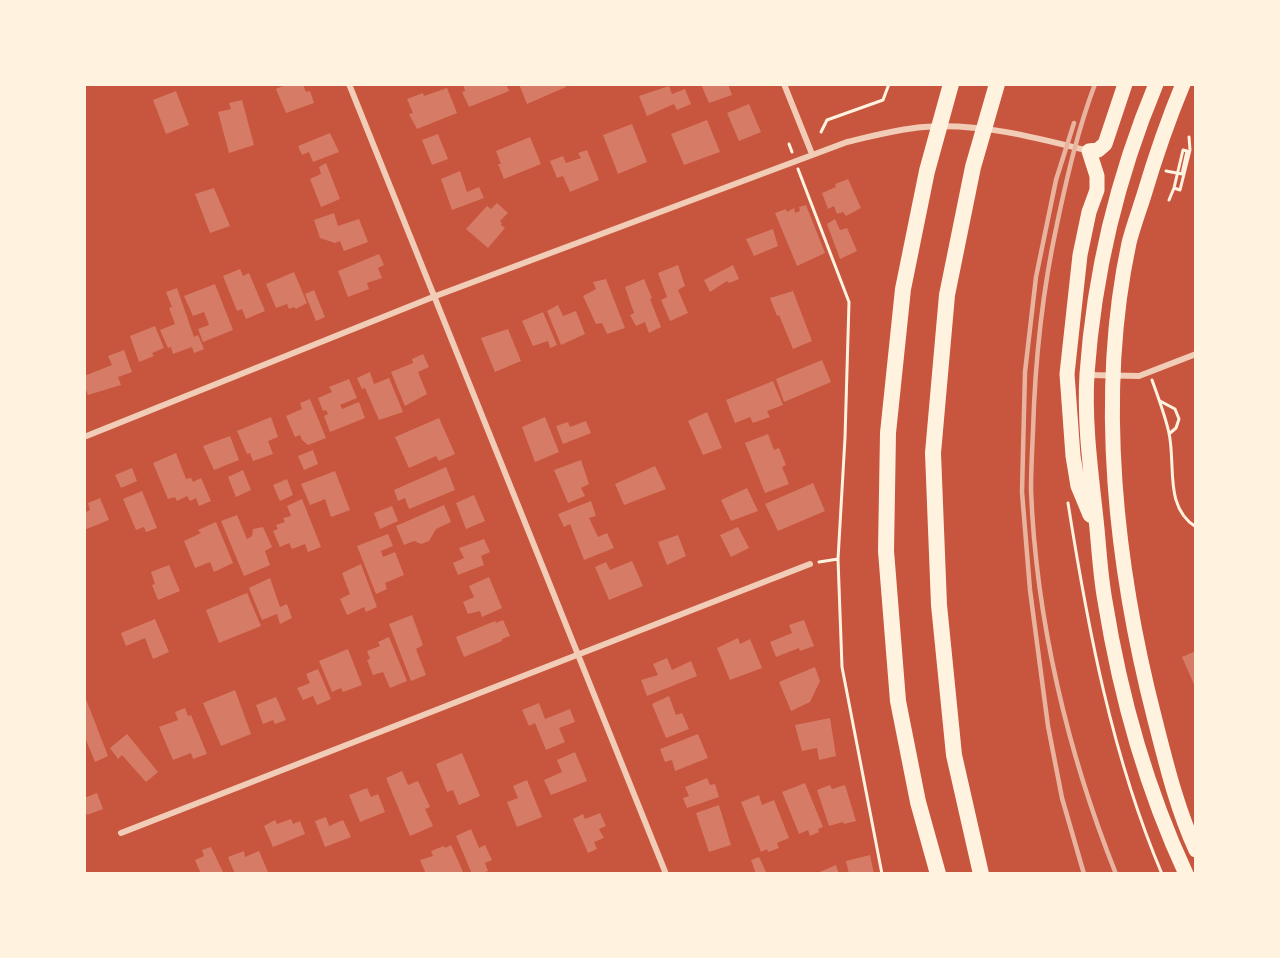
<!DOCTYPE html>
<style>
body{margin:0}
#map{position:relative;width:1280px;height:958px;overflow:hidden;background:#c8553d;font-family:"Public Sans",sans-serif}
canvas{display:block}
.frame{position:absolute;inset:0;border:86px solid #fff3e0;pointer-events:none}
</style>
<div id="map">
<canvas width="1280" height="958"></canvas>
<div class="frame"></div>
</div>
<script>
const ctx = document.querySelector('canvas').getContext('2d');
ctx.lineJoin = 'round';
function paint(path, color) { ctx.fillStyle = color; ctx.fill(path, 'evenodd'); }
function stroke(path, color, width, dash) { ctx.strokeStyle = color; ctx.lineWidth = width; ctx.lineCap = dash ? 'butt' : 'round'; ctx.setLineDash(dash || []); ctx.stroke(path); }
paint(new Path2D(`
 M287,84H303L306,92L310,91L314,103L286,113L276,89Z
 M463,84H506L509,91L469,107L462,92L465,91Z
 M519,84H565L566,87L527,104Z
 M701,84H728L732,95L709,103Z
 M669,86L672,94L685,89L691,104L677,110L674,104L647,116L639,96Z
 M447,88L457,113L417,129L409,114L413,113L407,99L423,93L424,96Z
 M176,91L189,125L166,134L153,100Z
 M242,100L254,145L229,153L218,112L231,109L229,103Z
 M749,104L761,132L739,141L727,113Z
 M707,120L720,152L684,165L671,134Z
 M632,124L647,162L618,174L603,135Z
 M330,133L339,152L313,162L309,152L302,155L298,146Z
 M438,134L448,159L432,165L422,140Z
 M530,137L541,164L504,179L498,164H501L496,151Z
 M587,150L599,180L570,192L563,176L557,178L550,161L563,156L566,163L581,158L578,153Z
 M326,163L340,199L321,207L310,179L321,174L319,167Z
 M460,171L467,192L479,187L484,198L452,210L441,179Z
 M848,179L861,208L846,216L843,212L837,214L834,206L828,209L822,193L836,187L835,184Z
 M214,188L230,226L210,233L195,194Z
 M497,203L508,213L500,221L502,223L501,225L505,228L488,248L466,229L487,206L491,209Z
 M806,205L825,253L797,266L775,213L786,209L787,212L794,208L795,213L800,211L799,207Z
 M334,213L338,226L359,219L368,242L344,251L340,241L335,243L320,238L314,220Z
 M835,219L840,230L847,228L857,251L840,259L827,224Z
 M773,229L778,246L754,256L746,239Z
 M379,254L384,265L378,268L382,278L367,283L369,289L348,297L338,271Z
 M678,265L685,286L678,290L688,313L670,321L661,300L667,297L658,273Z
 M733,265L739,279L729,283L727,281L710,292L704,280Z
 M240,269L243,276L249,273L265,311L246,319L242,309L237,311L223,276Z
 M294,272L307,303L296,309L294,307L289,309L287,304L276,308L266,284Z
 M606,279L625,328L607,334L602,323L596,324L583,296L596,289L593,282Z
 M644,279L652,298L650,299L661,327L649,333L645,322L636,326L630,315L634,313L625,287Z
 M215,284L233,330L203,342L198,329L209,325L204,312L193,316L184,296Z
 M177,288L194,337L198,335L204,349L194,353L192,347L173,354L171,347L168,348L160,330L175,324L169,308L172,307L166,292Z
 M314,290L325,317L316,321L305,294Z
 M793,291L812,341L793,349L779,315L777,316L770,298Z
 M558,305L563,316L576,311L585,334L561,345L547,311Z
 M543,312L557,345L550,348L548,341L533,346L522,321Z
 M155,326L164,348L152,353L154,356L139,362L130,336Z
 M508,329L521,361L495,372L481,338Z
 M124,350L132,372L118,377L121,385L88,395L84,385V376L112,365L108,356Z
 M423,354L429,367L418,372L427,394L405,406L391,372L413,363L412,359Z
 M822,360L831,382L784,402L776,379Z
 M370,372L374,384L389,378L403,412L379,420L365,388L362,389L357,378Z
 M349,379L357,398L340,405L342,409L359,402L365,418L330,432L324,416L328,414L326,410L323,411L318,398L332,392L329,387Z
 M773,381L783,405L767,411L770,417L753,423L750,417L735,423L726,400Z
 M310,399L326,438L308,445L302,440L300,435L295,437L286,416L302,409L300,403Z
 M707,412L722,448L703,455L688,421Z
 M271,417L278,437L268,441L273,454L253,461L250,453L247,454L237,431Z
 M545,417L559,452L535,462L522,427Z
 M439,418L455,454L439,461L436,456L409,468L395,437Z
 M586,421L591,433L563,444L556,426L568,422L570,427Z
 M768,434L774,450L779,448L786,465L782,467L789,484L765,493L745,443Z
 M230,436L239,460L214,470L203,446Z
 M313,450L318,464L304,470L298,456Z
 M176,453L186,479L191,478L193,482L201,478L211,501L199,506L196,498L190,501L187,496L177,501L175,497L168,499L153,463Z
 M581,460L589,484L581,488L585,496L568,503L554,470Z
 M655,466L666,489L624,505L615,484Z
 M446,467L455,490L409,509L405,498L398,501L394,490Z
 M132,468L137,481L121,488L115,475Z
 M243,470L251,490L236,497L228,477Z
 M335,471L350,510L331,517L325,499L310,505L301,484Z
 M287,479L293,495L280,501L273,485Z
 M813,483L825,511L778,531L765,504Z
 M747,488L758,511L731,521L721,500Z
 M142,491L157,528L146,532L144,527L136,530L123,499Z
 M474,495L485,521L466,529L456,503Z
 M100,498L109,520L84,530V513L90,510L88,503Z
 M302,499L321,547L308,552L305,544L292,549L289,543L280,547L273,531L278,529L276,525L285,522L283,518L291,516L287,506Z
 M591,501L596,516L589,518L598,537L607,533L614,548L584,560L570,524L564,527L558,514Z
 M444,505L451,522L436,529L429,541L421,544L414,541L404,545L396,526Z
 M392,506L398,521L380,529L374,513Z
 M237,515L247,539L252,536L253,529L263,527L272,547L265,551L270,565L244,576L221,521Z
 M216,522L233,563L214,572L210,562L195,568L184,541L201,533L198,530Z
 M738,527L749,548L731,557L720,535Z
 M388,534L393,546L381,551L383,557L395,552L404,575L385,583L387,589L376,594L357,546Z
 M678,535L686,556L667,565L658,542Z
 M484,539L490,552L481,556L484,565L458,575L453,563L464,558L459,548Z
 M632,561L643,586L609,600L595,567L606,562L610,570Z
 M361,564L377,607L366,612L364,607L347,615L340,599L350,594L342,573Z
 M169,565L180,591L158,600L152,585L155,584L151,572Z
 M489,577L502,608L482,617L480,611L468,614L463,602L474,597L469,586Z
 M270,578L280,607L287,604L292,618L280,624L277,614L262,620L249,588Z
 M247,593L261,626L219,643L206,610Z
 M412,615L423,645L416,649L426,675L411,681L389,624Z
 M155,619L169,652L153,659L145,638L126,646L121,633Z
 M503,620L510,636L502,639V641L464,657L456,637L495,621L496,623Z
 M804,620L814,646L800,651L799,648L776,657L770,642L792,633L789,625Z
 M389,637L407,681L390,688L383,672L373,675L367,660L370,659L367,651L380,646L378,642Z
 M738,638L740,644L750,639L762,668L730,680L717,648Z
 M348,649L362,685L343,692L341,688L332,692L319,661Z
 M1196,651V689L1182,657Z
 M667,658L672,670L691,661L697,676L647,696L641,680L658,675L653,664Z
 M815,667L820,681L810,702L791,711L779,682Z
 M318,669L331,699L317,705L313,696L303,700L297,688L310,683L306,674Z
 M235,690L251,734L221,746L203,703Z
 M84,694L108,756L95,762L86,740L84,741Z
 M669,696L676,715L682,713L689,729L666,738L652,704Z
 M276,697L286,720L275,724L273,720L263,724L256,705Z
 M539,703L545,719L570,709L575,722L559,728L565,742L546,750L535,723L529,726L522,710Z
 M185,708L188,716L191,715L207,754L193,759L191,753L173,760L159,727L178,720L175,712Z
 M830,718L836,756L819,760L817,748L802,751L795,725Z
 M127,734L158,772L146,782L122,755L118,759L110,748Z
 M698,734L708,758L675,771L672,760L665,762L660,749Z
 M575,752L587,781L551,795L544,780L562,772L557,760Z
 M462,753L480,796L459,805L453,790L447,792L436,764Z
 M402,771L408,785L418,781L430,807L425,809L433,826L410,836L386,778Z
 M707,778L710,785L715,784L719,797L687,808L683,798L689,796L685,787Z
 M527,780L542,817L517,827L507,802L518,798L513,786Z
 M805,783L823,827L818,829L819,832L810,836L808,830L799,834L782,792Z
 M830,785L832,789L845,785L856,821L844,824L843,822L829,826L817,790Z
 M367,788L371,797L378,794L385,812L360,822L349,795Z
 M97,793L103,809L87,815L84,806V798Z
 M759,795L762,805L774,800L789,838L777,843L779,848L768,852L767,849L761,852L741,802Z
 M719,805L731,845L709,852L696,813Z
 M600,813L606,826L599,829L604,838L594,842L597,849L588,853L573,819L583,814L585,819Z
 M326,817L329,826L343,820L351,837L325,847L315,821Z
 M291,819L293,824L300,821L305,834L273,847L264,826L275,820L277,824Z
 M471,829L479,848L485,845L492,860L485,863L488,871L480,874H472L456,836Z
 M451,845L464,874H426L420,860L433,856L431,851L444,846L445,848Z
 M211,847L224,874H201L195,860L204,856L202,850Z
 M244,851L245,857L259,851L268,872L264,874H235L228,857Z
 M870,855L874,874H849L846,861Z
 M759,857L767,874H756L751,860Z
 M836,865L839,874H815Z`), '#d67c66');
stroke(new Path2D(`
 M821,132L827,120L883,100L889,84
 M789,144L792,152
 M1183,150L1174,188L1180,190L1190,150L1189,137
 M798,169L849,302L845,438L838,559L842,667L882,874
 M1166,171L1182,174L1187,151L1183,150
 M1169,200L1174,188
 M1152,380C1158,397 1165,415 1169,433C1176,466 1164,507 1196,527
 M1160,401L1175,409L1179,419L1176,428L1169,434
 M1068,503C1088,629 1112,756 1162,874
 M819,562L838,559`), '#fff3e0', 3);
stroke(new Path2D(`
 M349,84L666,874
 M784,84L812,154
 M1087,375L1139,376L1196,354
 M84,437L433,297L847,142C872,136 898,129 924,127C981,123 1034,137 1089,151
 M121,833L810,564`), '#f1ccb7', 6);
stroke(new Path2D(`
 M1156,84C1118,175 1094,275 1087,374C1084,423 1091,472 1096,519C1099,546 1100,574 1105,601C1120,694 1146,788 1186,874
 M1183,84C1168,120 1155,158 1144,195C1139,211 1133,227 1129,243C1096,397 1116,569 1155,720C1166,763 1177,809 1196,850
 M1090,515L1078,486L1073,456L1067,374L1080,255L1089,212L1097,190V176L1089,151L1098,150L1105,144L1125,84`), '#fff3e0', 15);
stroke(new Path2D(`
 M938,874L918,802L898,701L886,551L888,433L903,289L927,171L951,84
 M981,874L954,755L939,605L933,453L947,295L973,167L997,84`), '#fff3e0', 16);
stroke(new Path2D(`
 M1095,84C1078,129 1067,177 1057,224C1042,293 1035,361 1033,431C1032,451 1031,471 1031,490C1036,620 1068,754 1116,874
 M1074,123L1056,180L1036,277L1025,372L1022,492L1030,590L1048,726L1062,798L1084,874`), '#e9b49f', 4.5);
</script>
